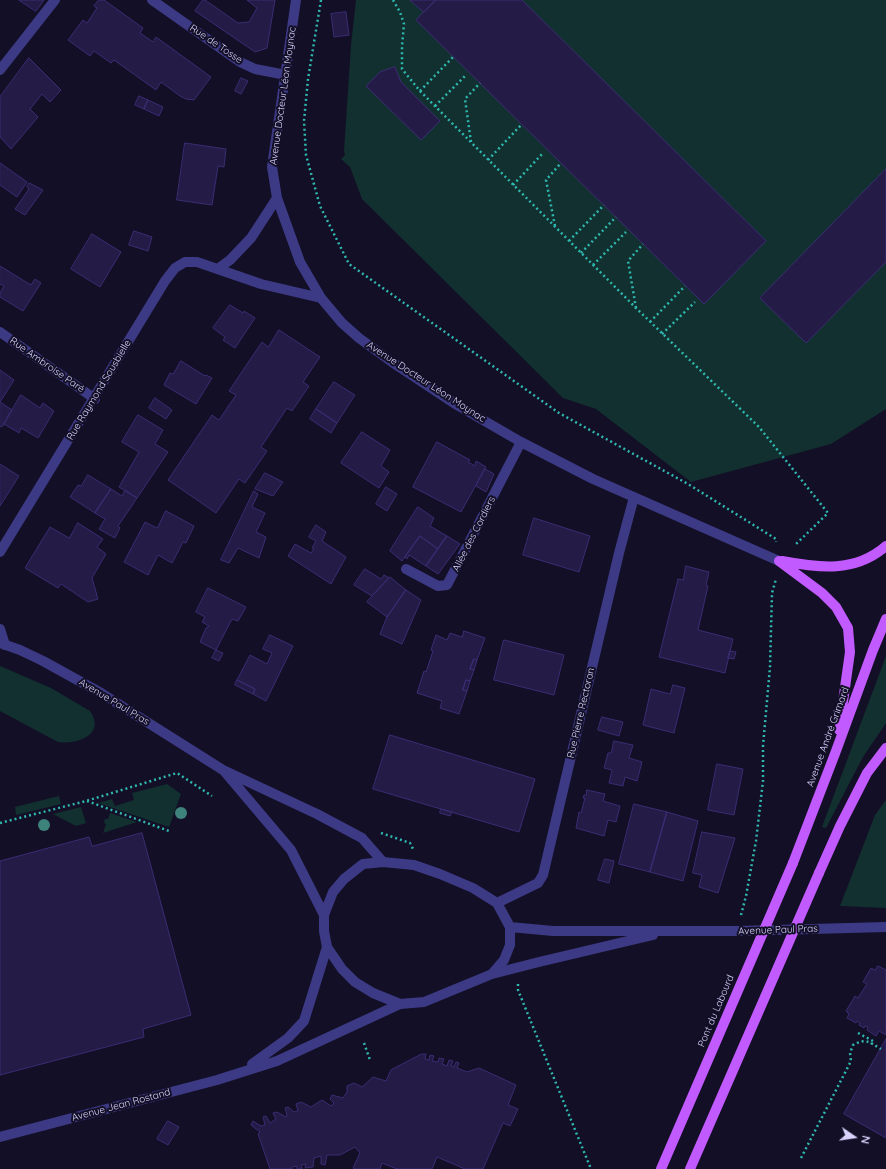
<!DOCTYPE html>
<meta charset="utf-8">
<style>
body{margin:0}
#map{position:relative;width:886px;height:1169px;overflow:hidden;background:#130f26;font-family:Quicksand,sans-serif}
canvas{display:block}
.north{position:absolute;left:834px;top:1117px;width:40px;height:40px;-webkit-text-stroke:3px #130f26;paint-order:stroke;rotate:103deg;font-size:11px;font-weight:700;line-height:16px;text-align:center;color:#d9d4ff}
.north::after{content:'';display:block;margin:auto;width:14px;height:18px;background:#d9d4ff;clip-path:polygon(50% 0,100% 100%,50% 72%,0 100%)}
</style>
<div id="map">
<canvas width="886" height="1169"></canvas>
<div class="north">N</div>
</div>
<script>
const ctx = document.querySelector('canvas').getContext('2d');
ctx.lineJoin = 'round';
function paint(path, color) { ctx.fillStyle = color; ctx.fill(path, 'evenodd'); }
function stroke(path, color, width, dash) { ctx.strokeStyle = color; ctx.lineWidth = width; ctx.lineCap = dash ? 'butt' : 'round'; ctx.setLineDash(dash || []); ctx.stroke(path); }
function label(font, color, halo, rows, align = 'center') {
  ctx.font = font + ' Quicksand,sans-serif'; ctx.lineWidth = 4; ctx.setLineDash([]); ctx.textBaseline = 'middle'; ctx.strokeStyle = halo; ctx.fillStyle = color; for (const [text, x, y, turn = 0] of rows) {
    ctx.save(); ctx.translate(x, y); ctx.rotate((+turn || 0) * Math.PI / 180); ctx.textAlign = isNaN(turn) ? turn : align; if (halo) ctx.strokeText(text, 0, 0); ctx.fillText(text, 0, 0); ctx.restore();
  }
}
paint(new Path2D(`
 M356,0H886V409L831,444L691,482L596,409L563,398L362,199L350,167L341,159L345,155L344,151L351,45Z
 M886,656V723L863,757L826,828L822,827Z
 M0,666L51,688L90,711C106,734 78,745 58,742L0,711Z
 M167,784L181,794L169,827L98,803L112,799L115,806L134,800L132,793Z
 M59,796L61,804L16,815L15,807Z
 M886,800V908L840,906L875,815Z
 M81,807L86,823L76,826L53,814Z
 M110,813L137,822L103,833L106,824L104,823L105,819H108Z`), '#12302f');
const building = new Path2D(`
 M19,0H44L36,11Z
 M99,0H104L143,28L140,33L153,42L156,37L211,77L194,100L186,99L180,96L161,82L156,90L114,60L111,63L94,51L90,56L68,40L83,20L87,23L97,8L94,6Z
 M203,0H205L238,23L249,22L257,8L247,0H275L267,48L255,52L195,11Z
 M410,0H436L424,12Z
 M436,0H522L766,241L704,304L416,20Z
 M346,12L349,35L334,37L331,14Z
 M29,58L61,90L50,102L42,94L30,109L38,117L11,149L0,137V97Z
 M395,67L401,82L440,121L421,140L366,86L380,72Z
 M241,78L248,81L241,94L235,91Z
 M139,96L148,100L144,109L135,105Z
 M148,100L163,107L159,116L144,109Z
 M185,143L226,149L224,167L218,166L212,205L177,200Z
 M0,163L27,182L17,197L0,185Z
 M886,169V262L806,343L760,298Z
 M29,183L43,190L25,215L15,209L29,189L27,187Z
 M134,231L152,237L148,251L129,245Z
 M92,234L121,252L100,287L71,269Z
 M0,266L31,285L35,279L41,283L23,311L0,297V293L4,286L0,284Z
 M230,305L243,313L244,311L255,318L235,348L223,340L225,337L213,328Z
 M279,330L320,357L303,382L309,386L292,411L287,408L261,447L267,451L245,483L239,479L216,513L168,480L212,415L219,420L236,395L229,391L262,342L268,347Z
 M181,361L205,376L206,375L212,378L196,404L164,385L170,373L173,374Z
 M0,370L14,380L0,402L12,410L2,427L0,426Z
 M334,382L355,395L337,423L316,409Z
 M21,395L40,408L43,403L54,411L38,438L21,428L19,433L4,424Z
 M155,398L172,410L166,419L149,408Z
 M316,409L337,423L331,433L310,419Z
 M138,415L163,430L155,444L168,452L137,498L119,487L139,452L122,442Z
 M362,432L390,450L381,466L389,472L379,488L341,463Z
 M437,442L470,460L468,462L475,466L476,461L486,467L461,512L413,487Z
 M0,464L19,476L0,506Z
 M485,469L494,474L486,492L476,486Z
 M265,473L283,482L273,496L255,489Z
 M88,475L111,489L95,513L70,497L78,485L81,486Z
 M386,487L397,494L387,511L376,504Z
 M111,489L122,496L125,490L137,498L118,526L120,528L115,538L99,529L105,519L95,513Z
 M254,491L258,494L252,507L265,513L256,532L266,537L259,558L238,548L229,563L221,560Z
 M418,507L434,518L430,526L447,536L438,549L420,536L402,561L390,551Z
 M166,511L194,526L186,543L183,542L172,563L158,555L148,575L124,562L145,522L157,528Z
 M534,518L590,536L579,572L523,555Z
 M78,523L103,539L97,547L106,554L92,578L98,599L88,602L61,584L58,588L25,568L50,527L69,538Z
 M316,525L326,532L322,541L346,557L331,584L288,556L295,544L311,553L314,549L312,548L316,541L309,537Z
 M420,536L438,549L426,566L409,555L407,559L405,557Z
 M447,536L460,544L438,574L426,566Z
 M686,566L709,572L706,585L708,586L698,630L733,639L725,673L659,657L678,579L683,580Z
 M365,569L381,579L384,575L389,578L372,596L354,585Z
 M390,577L406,590L387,617L367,602Z
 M208,588L246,607L238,621L232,619L216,650L200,642L206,628L209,626L202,622L205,617L196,612Z
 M406,590L421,600L402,644L380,634L387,617Z
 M464,631L485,638L477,660L474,659L470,669L474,670L470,681L466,680L463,690L467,691L459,714L440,708L442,701L417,693L424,671L426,672L433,651L431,650L436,635L447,640L450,633L462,637Z
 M270,635L293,646L266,701L253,694L255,689L237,680L250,655L267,664L272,653L263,649Z
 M504,640L564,655L554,695L494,680Z
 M216,650L223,653L219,661L212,658Z
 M730,651L736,652L734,659L728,658Z
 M474,659L477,660L474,670L470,669Z
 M237,680L255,689L253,694L235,685Z
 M466,680L470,681L467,691L463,690Z
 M673,685L685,688L674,733L643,725L651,689L670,694Z
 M602,717L623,722L619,736L598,730Z
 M390,735L535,779L519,832L373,789Z
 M614,741L633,745L629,758L642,762L637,781L625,777L623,786L609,783L612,770L604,768L608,753H611Z
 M717,764L743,769L734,815L708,810Z
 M587,790L605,794L603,801L620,806L616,822L608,820L604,836L576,828L579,812L581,813L585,798H583L584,795H586Z
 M634,804L667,812L650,872L619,864Z
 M441,809L452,812L450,816L440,813Z
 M667,812L698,821L683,881L650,872Z
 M702,832L735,838L718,893L699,887L702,875L693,873Z
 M142,833L191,1015L143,1029L144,1037L0,1075V861L89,837L92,846Z
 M605,859L614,861L609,883L598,880Z
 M878,966L886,970V1035L879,1031L876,1036L867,1030L868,1027L865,1026L864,1028L859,1025L860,1023L857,1021L856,1023L847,1018L849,1014L846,1011L855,996L858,998L867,984L863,982L871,968L875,970Z
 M886,1039V1138L844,1114Z
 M422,1054H426L425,1059L429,1060L430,1055L434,1056L432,1061L438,1062L439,1058L444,1059L442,1064L447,1066L449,1060L453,1061L451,1066L454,1067L456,1062L459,1063L457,1068L467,1072L479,1068L516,1085L508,1105L518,1109L510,1126L503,1123L483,1169H465L437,1157L432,1169H397L382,1163L380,1169H355L353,1168L360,1153L355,1147L340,1155H327L325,1165L321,1164V1156L314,1158L313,1167L305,1168L306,1164L301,1165L302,1169H297V1166L292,1167V1169H270L258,1134L260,1132L251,1125L253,1121L261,1126L265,1125L263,1117L266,1116L270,1123L276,1119L273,1113L277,1112L286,1117L287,1115L285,1108L288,1107L294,1112L298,1111L296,1104L301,1102L311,1107L322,1100L331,1106L334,1103L330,1099L332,1095L343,1098L347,1092V1086L354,1083L362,1087L373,1077L386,1081L391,1070Z
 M168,1121L179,1127L168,1145L157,1139Z`);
paint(building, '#241b47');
stroke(building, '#3b2d73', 1);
stroke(new Path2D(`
 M321,0L308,79L304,121L306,155L320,206L349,264L559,413L688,484L776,539V542
 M393,0L400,12L404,24L402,46V69L420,91L636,308L759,427L828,513L794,546
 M420,91L454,56
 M435,106L466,75
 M471,142L465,99L480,83
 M488,160L522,124
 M513,185L543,153
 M555,226L546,180L561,163
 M569,241L604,205
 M581,253L616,217
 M593,265L626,232
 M636,308L628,261L643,244
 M650,322L685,286
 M662,334L695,302
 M87,801L169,831
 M0,823L86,801L177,773L212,796
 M381,833L410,843L413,849
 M741,915L746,896L756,841L763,781V746L770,667L772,593L776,579
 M518,984V990L591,1169
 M858,1033L873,1041L871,1044
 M364,1043L370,1060
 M801,1158L851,1061L850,1053L853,1045C866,1038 869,1042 881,1049`), '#2fb8b0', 2.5, [2, 3]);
stroke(new Path2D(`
 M152,0L240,62L255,69L286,75
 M296,0L272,167L277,198L300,262L321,298L342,323L359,338L392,362L457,405L521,442L593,479L779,561
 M0,70L55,0
 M219,268L230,260L251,238L277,198
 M0,332L95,399
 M0,552L165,281L175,268L185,262H197L261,284L321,298
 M406,569L438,586L447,585L521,442
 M0,629L5,645
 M497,903L538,883L543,875L619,553L634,497
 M252,1064L288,1038L304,1021L327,947
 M0,1137L217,1080L277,1061L400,1004`), '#3d3a85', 10);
stroke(new Path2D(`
 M0,643L20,650L43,661L101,693L223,770L317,814L362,838L383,862
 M225,772L291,850L324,915
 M383,862L414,865L440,874L473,888L497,903L510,927V945L504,960L492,974L424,1002L400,1004L373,993L355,982L342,969L327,947L324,931V915L333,892L344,879L363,864Z
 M510,927L553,931H737L886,927
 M492,974L539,962L653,935`), '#3d3a85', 10);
stroke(new Path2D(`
 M779,561L822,593L836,607L848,628L850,652L839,730
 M782,561C819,568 855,573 886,546
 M793,863L836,751L873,650L886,619
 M819,873L840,826L867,773L886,748`), '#c25bff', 10);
stroke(new Path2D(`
 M661,1169L793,863
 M690,1169L819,873`), '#c25bff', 10);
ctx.fillStyle = '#3d827b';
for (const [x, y] of [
 [181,813],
 [44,825]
]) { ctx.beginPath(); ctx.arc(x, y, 6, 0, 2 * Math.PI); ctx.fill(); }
label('10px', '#d9d4ff', '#130f26', [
 ["Rue de Tosse",216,44,34],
 ["Avenue Docteur Léon Moynac",283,96,-82],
 ["Rue Ambroise Paré",47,365,35],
 ["Avenue Docteur Léon Moynac",426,382,33],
 ["Rue Raymond Sousbielle",99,390,-59],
 ["Allée des Cordiers",474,534,-63],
 ["Avenue Paul Pras",114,702,31],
 ["Rue Pierre Rectoran",581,713,-77],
 ["Avenue André Grimard",828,737,-70],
 ["Avenue Paul Pras",778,930,-2],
 ["Pont du Labourd",716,1011,-67],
 ["Avenue Jean Rostand",121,1105,-15]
]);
</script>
